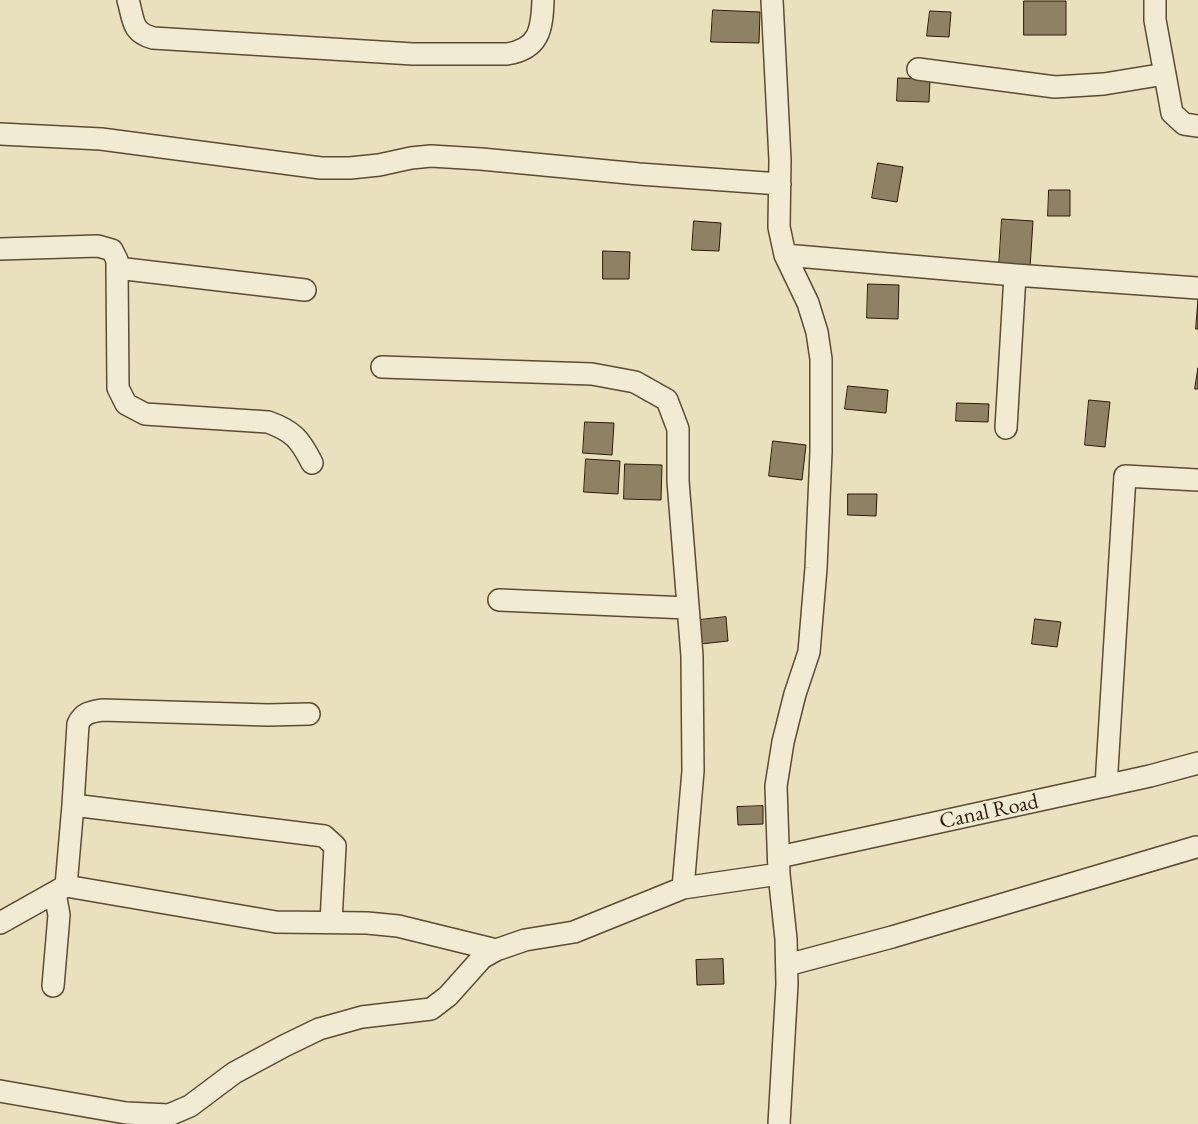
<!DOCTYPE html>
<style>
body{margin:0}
canvas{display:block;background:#e9e0bd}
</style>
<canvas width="1198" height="1124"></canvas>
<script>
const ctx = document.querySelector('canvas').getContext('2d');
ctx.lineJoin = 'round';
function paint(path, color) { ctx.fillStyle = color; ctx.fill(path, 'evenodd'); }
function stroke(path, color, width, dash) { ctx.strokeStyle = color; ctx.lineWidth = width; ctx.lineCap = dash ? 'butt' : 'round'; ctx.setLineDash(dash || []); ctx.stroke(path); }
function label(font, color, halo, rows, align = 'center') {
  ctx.font = font + ' "EB Garamond",serif'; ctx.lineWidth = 4.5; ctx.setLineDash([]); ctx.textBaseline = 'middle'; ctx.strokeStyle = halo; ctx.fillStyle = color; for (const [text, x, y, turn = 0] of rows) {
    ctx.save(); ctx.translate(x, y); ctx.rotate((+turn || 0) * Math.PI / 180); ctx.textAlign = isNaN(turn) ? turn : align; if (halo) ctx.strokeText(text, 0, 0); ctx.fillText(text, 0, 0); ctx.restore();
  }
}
const building = new Path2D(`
 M1024,1H1066V35H1024Z
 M713,10L760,12L759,43L711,42Z
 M930,11L951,12L949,37L927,36Z
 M898,78L930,79L929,102L897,101Z
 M878,163L903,167L897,202L872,198Z
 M1049,190H1070V216H1048Z
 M1002,219L1033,221L1030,268L999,267Z
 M694,221L721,223L719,251L692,250Z
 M603,251L630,252L629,279H603Z
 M868,284L899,285L898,319L867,318Z
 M1198,300V329H1196Z
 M1198,368V389H1195Z
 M848,386L888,390L886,413L845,409Z
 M1089,400L1110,402L1105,447L1085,445Z
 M957,403L989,404L988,422L956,421Z
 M585,422L614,423L612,455L583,453Z
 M773,441L806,445L802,480L769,476Z
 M586,459L620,461L618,494L584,492Z
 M625,464L662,465L661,500L624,499Z
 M848,494H877L876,516L848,515Z
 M726,617L728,641L701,644L699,620Z
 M1035,619L1061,622L1057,647L1032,644Z
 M763,806V824L738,825L737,807Z
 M723,959L724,984L697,985L696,960Z`);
paint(building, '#8e8164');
stroke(building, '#2c1a04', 1);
const minor = new Path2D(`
 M128,0C134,20 131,32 153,38L413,54H507C539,49 542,30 543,0
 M772,0L780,160L779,227L785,255L808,303L817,332L821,359V452L816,568L809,652L795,694L783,742L776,786L779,874L786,939L787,984L779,1124
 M1155,0V20L1172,113L1184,124L1198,126
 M918,69L1055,87L1104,84L1165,74
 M0,134L101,139L321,168H350L379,165L411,158L431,156L481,159L639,174L780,184
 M0,249L98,246L112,250L117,260V268L118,388L126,404L145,414L268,422C293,431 300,439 312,463
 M785,255L1015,275L1198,288
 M117,268L305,290
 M382,367L592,374L635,382L667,400L678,429V481L692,656L693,771L683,888
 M1006,428L1015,275
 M499,600L688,608
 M309,714L268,715L102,710C90,712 83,713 78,724L73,805L66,886L276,922L367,923L398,926L496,950
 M1106,786L1125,476L1198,480
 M73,805L324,836L335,846L331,922
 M779,857L1150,776L1198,763
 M0,923L66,886
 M787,965L892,937L1196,847
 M53,986L59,915L55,893
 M0,1091L126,1113L169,1115L190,1106L234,1073L284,1046L319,1029L362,1017L431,1009L448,996L482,958L496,950L525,940L574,932L683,888L779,874`);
stroke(minor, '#5b4c32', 24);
stroke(minor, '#f1ebd4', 21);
label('22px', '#2c1a04', '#f1ebd4', [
 ["Canal Road",989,812,-12]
]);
</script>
